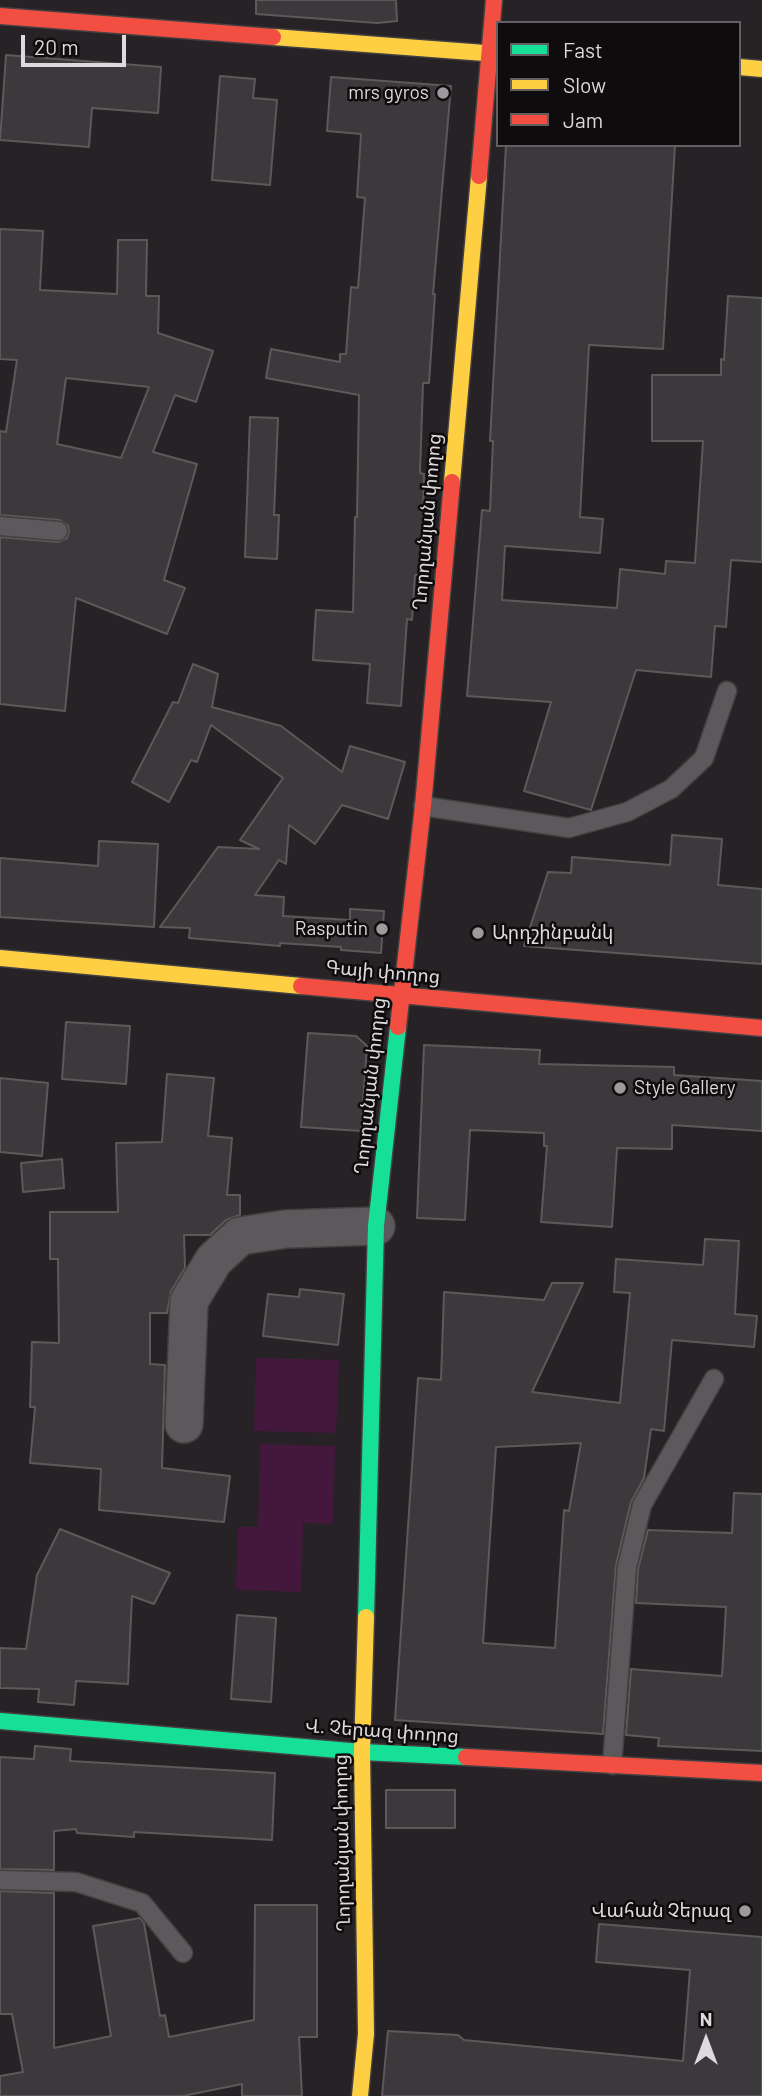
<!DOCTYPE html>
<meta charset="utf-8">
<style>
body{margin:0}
#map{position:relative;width:762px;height:2096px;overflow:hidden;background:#272225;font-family:Barlow,sans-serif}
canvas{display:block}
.legend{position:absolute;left:496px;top:21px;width:245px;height:126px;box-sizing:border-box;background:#0f0c0e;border:2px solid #625e61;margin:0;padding:9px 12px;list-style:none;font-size:21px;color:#ded9dd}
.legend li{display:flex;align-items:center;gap:14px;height:35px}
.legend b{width:35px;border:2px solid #625e61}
.north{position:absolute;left:671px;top:2005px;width:70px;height:70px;-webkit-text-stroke:5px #0f0c0e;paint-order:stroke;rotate:0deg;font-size:19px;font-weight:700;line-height:28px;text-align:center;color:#ded9dd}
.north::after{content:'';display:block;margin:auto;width:24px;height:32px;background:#ded9dd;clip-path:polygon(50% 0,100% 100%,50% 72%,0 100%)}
.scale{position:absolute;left:21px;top:35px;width:105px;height:32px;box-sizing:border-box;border:4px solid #ded9dd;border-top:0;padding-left:9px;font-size:21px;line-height:24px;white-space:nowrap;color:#ded9dd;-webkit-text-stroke:5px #0f0c0e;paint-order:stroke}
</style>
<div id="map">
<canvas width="762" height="2096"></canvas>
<ul class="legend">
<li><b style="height:9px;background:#16e098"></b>Fast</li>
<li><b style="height:9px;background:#ffcf43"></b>Slow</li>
<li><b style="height:9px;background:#f24e42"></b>Jam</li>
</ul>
<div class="north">N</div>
<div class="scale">20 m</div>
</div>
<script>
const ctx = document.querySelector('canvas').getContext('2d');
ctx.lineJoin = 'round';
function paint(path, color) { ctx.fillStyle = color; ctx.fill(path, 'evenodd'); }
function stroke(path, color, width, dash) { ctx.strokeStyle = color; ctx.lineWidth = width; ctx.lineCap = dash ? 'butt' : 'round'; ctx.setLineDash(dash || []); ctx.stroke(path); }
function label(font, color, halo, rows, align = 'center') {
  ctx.font = font + ' Barlow,"Noto Sans Armenian",sans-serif'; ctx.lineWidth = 5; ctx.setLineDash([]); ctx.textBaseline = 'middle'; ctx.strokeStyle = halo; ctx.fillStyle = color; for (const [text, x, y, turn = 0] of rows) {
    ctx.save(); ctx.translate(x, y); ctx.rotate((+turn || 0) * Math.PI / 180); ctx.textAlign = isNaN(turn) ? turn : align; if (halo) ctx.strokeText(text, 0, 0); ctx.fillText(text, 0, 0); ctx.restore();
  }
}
paint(new Path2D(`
 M256,1358L339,1360L336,1433L254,1431Z
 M260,1444L335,1446L333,1524L303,1523L301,1592L236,1590L238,1527H258Z`), '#44183d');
const building = new Path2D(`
 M256,0H396L397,21L377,23L256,14Z
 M6,55L161,67L158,113L92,108L89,147L0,140Z
 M220,76L255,79L253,98L277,100L270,185L212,180Z
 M331,77L451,86L433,294H435L429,383H423L420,473L424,474L422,570L421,575H415L412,620L407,619L401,706L367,703L370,664L313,660L316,610L353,612L355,517H357L359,395L266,378L271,349L340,362V354H346L351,287L358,288L365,198L357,197L361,134L327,131Z
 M506,145H675L663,349L589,345L580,517L603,519L600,553L505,546L502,600L617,608L620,569L665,574L666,561L695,563L703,441H652V375H721V359L724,360L728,296L762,298V562L731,560L726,627L715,626L711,677L636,670L591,810L524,791L551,702L467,696L482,510L490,511L493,441H490Z
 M0,229L43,231L40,290L117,294L118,240H147L146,296H159L158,333L213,351L196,402L175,395L153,452L197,464L164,580L185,588L167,634L76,598L65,711L0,704V537L58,542L67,538L69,531L68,526L60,520L0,515V431L6,432L17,360L0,359ZM66,378L149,387L121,458L57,444Z
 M250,417L278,418L274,515H279L277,559L245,557Z
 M193,664L218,674L212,707L281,726L342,772L350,746L405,762L388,819L342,805L315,844L289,825L286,864L279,860L255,895L284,897L283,916L350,920V909L384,911L381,953L341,950V947L280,943V946L189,938L190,928L160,927L218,847L259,849L240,840L283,778L211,725L197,762L191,760L169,802L132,782L173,702L178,703Z
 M672,835L722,839L718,885L762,889V964L524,946L548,872L571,873L572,857L670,865Z
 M99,841L158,844L154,927L0,917V858L98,866Z
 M66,1022L130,1026L126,1084L62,1079Z
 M308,1033L356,1036L367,1046L361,1131L301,1127Z
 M424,1045L540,1050L539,1064L674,1067V1075L762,1081V1131L672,1125V1149L617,1148L612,1227L541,1222L547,1146H544V1133L470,1130L465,1220L417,1218Z
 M167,1074L214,1078L208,1136L232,1138L227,1195H240V1215L226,1220L210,1235H184L185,1268L171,1291L167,1313H150V1364L165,1365L162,1468L230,1476L224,1522L99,1510L101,1469L30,1463L35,1407H30L32,1342L59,1343L58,1259H50V1212H118L116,1143L162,1142Z
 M0,1078L48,1083L42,1156L0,1152Z
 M62,1159L64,1188L23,1192L21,1163Z
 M705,1239L739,1241L735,1314L757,1316L754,1347L672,1340L664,1431L651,1429L644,1478L631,1502L616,1565L603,1734L395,1720L418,1378L441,1380L444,1292L544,1300L552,1283H583L532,1392L620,1403L630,1293L614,1292L616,1259L703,1265ZM581,1443L569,1511L564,1510L555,1648L483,1643L496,1447Z
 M300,1289L344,1294L338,1345L263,1336L268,1294L299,1297Z
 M734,1493L762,1494V1751L658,1746L659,1738L626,1735L631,1669L722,1676L726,1607L636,1603L638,1569L648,1530L732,1533Z
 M60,1529L170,1573L154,1604L132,1596L128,1684L76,1681L74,1705L38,1702L39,1689L0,1688V1648L26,1649L37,1575Z
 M237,1615L276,1618L271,1702L231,1699Z
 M35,1746L71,1749L70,1761L275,1773L272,1840L134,1832V1837L77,1833L76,1829L54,1831V1870L0,1869V1757L34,1759Z
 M386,1790H455V1828H386Z
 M0,1891L54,1893V2048L111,2036L93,1926L140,1918L144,1923L160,2016L165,2015L169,2037L254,2020L255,1905H317V2037H299L302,2096H242V2084L183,2096H0V2076L23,2072L12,2014H0Z
 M599,1924L762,1937V2096H382L388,2031L458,2035L464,2040L683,2061L690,1970L596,1962Z`);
paint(building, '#3c393c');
stroke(building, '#5d595b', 2);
const lane = new Path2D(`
 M0,526L58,531
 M423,806L569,828L627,812L671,789L704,758L727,691
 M612,1765L627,1567L642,1505L714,1379
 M0,1880L76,1882L142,1903L183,1953`);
const street = new Path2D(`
 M184,1424L189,1301L214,1260L240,1236L286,1229L376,1226`);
const fast = new Path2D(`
 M366,1617L376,1226L398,1027
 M0,1721L362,1752L466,1757`);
const slow = new Path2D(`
 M273,37L498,54
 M739,67L762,69
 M452,482L479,176
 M0,958L301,986
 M360,2096L366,2034L362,1752L366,1617`);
const jam = new Path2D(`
 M0,16L273,37
 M479,176L494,0
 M301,986L762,1028
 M398,1027L423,806L452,482
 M466,1757L762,1773`);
stroke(lane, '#434042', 21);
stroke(street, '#434042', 40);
stroke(fast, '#434042', 19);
stroke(slow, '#434042', 19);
stroke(jam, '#434042', 19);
stroke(lane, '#5b595b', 18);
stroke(street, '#5b595b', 37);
stroke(fast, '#16e098', 16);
stroke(slow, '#ffcf43', 16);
stroke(jam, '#f24e42', 16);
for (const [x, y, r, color] of [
 [443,93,7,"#9e999d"],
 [382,929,7,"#9e999d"],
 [478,933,7,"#9e999d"],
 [620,1088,7,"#9e999d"],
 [745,1911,7,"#9e999d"]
]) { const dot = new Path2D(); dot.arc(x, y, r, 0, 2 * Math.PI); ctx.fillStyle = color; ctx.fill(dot); stroke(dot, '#0f0c0e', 2.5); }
label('19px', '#ded9dd', '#0f0c0e', [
 ["mrs gyros",429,93],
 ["Rasputin",368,929],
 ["Արդշինբանկ",492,933,"left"],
 ["Style Gallery",634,1088,"left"],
 ["Վահան Չերազ",731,1911]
], 'right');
label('19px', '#ded9dd', '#0f0c0e', [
 ["Ղորղանյան փողոց",427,522,-85],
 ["Գայի փողոց",383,972,5],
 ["Ղորղանյան փողոց",370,1086,-84],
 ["Վ. Չերազ փողոց",382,1731,4],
 ["Ղորղանյան փողոց",342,1843,-91]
]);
</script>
